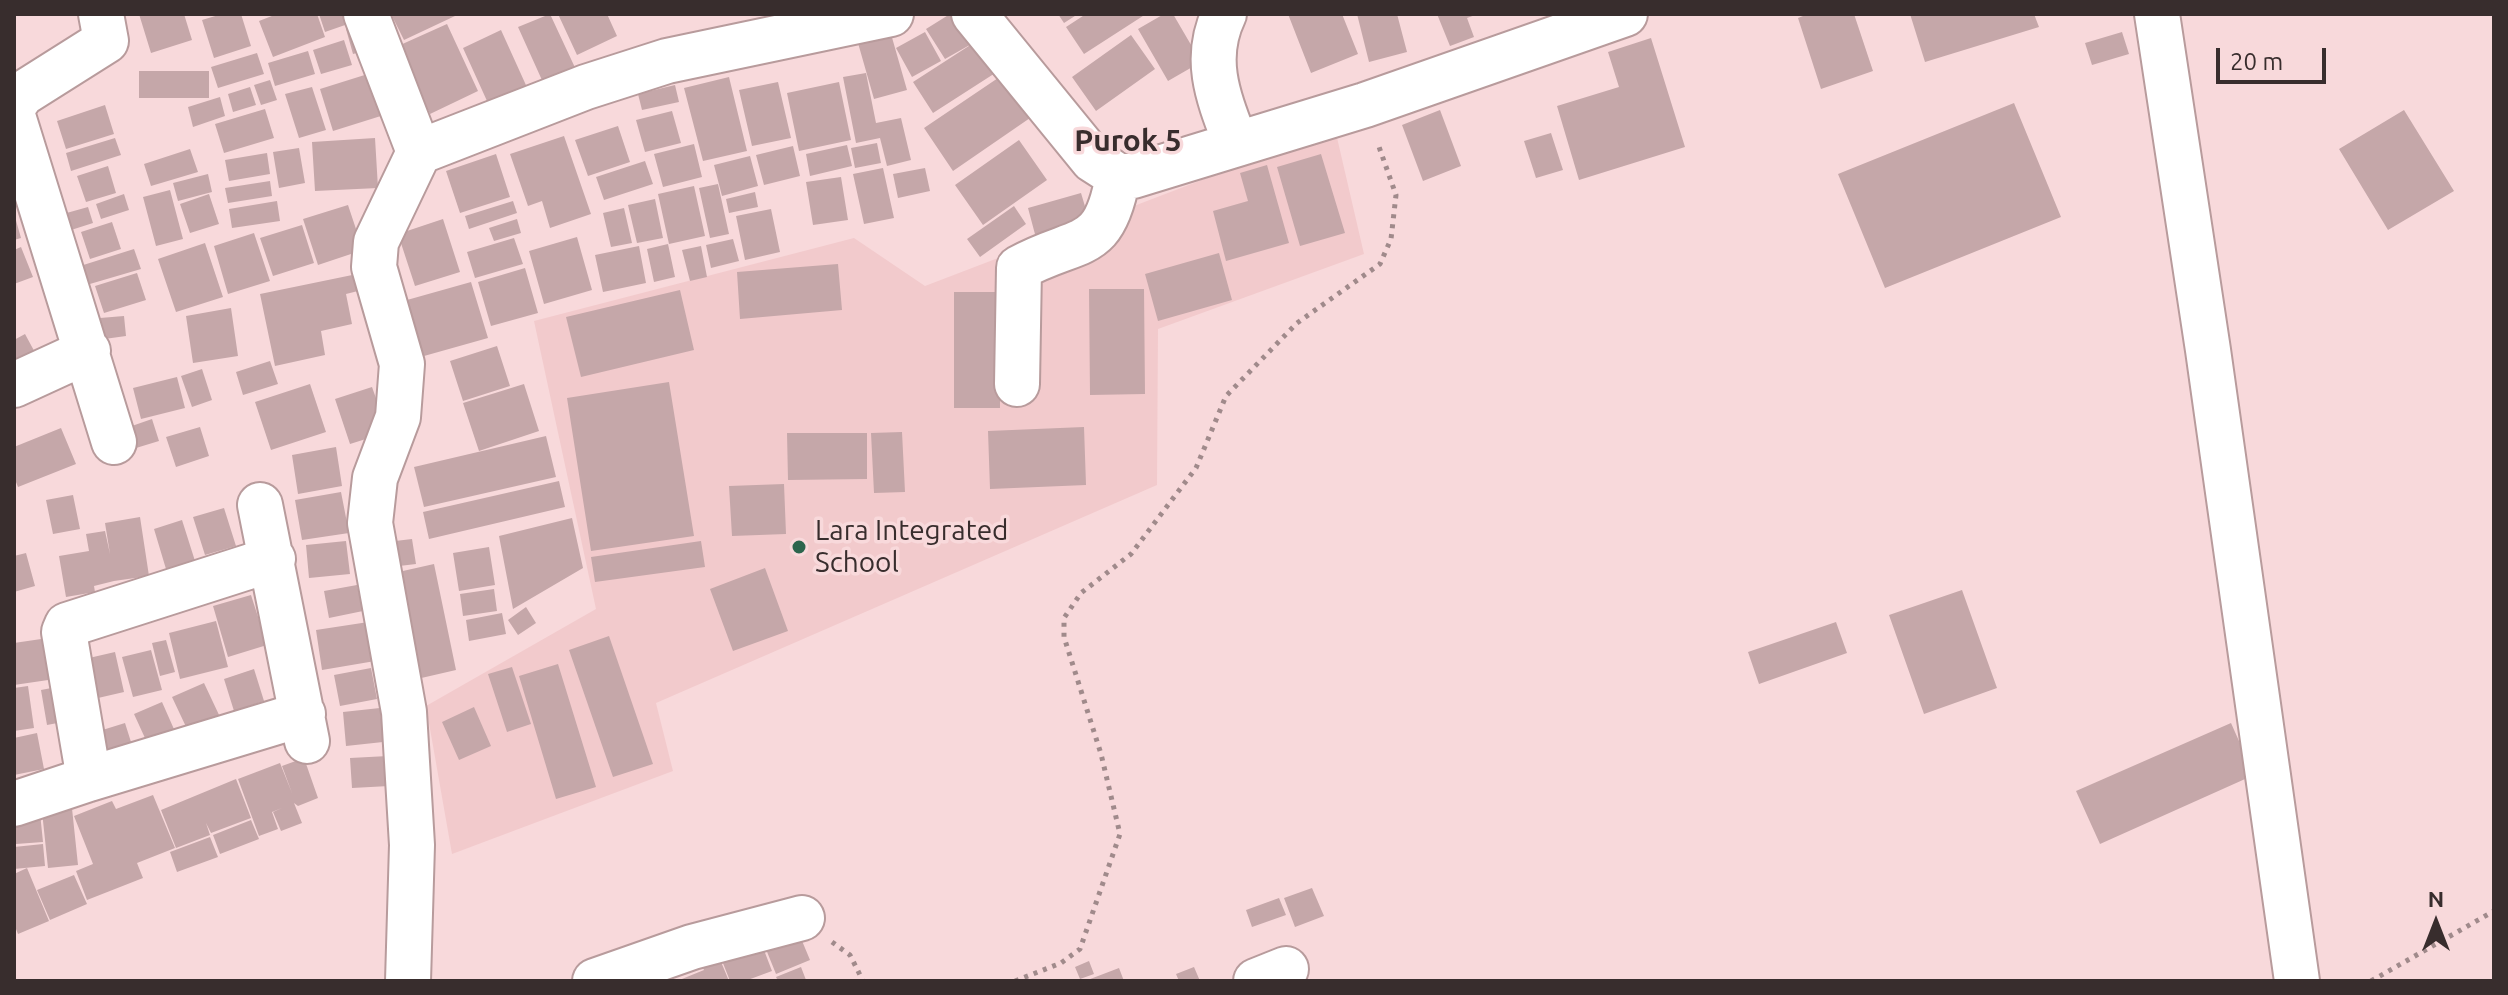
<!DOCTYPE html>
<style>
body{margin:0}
#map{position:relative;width:2508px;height:995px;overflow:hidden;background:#f8d9db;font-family:Ubuntu,sans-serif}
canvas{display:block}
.frame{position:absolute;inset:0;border:16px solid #382d2d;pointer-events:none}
.north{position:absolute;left:2396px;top:883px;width:80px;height:80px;-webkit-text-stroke:6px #f8d9db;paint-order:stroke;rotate:0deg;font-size:22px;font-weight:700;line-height:32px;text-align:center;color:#382d2d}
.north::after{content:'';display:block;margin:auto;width:28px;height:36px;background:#382d2d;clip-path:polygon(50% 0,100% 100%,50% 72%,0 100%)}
.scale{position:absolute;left:2216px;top:48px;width:110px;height:36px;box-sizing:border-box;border:4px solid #382d2d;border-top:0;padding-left:10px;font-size:24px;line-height:28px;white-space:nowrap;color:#382d2d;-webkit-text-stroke:6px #f8d9db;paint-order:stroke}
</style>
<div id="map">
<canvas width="2508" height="995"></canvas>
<div class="frame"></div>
<div class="north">N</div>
<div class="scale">20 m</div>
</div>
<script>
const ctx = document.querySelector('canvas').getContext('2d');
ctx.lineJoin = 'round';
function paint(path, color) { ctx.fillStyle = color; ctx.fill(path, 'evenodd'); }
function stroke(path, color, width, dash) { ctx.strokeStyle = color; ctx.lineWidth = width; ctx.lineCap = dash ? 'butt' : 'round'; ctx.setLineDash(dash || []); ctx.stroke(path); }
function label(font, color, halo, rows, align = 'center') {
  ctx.font = font + ' Ubuntu,sans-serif'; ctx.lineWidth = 7; ctx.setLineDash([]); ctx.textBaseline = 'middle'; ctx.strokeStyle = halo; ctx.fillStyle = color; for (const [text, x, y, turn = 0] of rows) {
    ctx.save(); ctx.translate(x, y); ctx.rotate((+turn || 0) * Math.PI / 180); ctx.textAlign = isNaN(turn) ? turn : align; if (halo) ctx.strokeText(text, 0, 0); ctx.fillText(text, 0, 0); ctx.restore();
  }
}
paint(new Path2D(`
 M1335,129L1364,254L1158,329L1157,485L656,703L673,771L452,854L426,706L596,609L534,321L854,238L925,286Z`), '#f2cacc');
paint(new Path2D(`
 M139,14H184L192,40L151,53Z
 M222,14H241L251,46L214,58L202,20Z
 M277,14H317L325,37L273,57L259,21Z
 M319,14H345L348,24L325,32Z
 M391,14H454L455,16L404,40Z
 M550,14L578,74L546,89L518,27Z
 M558,14H607L617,36L577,55Z
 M950,14H966L1003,68L933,113L913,82L975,42L945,59L926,29Z
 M1058,14H1078L1064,23Z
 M1086,14H1146L1084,54L1066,27Z
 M1164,14H1173L1201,62L1168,81L1138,29Z
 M1288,14H1342L1358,54L1311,73Z
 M1357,14H1397L1407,52L1369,62Z
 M1437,14H1478L1467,18L1474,37L1450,46Z
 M1808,14H1854L1873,71L1821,89L1798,18Z
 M1910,14H2034L2039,27L1925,62Z
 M364,24L372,49L353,54L346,29Z
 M447,24L478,91L430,114L398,46Z
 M501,30L530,94L492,112L463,48Z
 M925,32L941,61L912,77L896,48Z
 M2122,32L2129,54L2092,65L2085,43Z
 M891,34L907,90L874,99L858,43Z
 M1131,35L1155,69L1096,111L1072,77Z
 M1651,38L1685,147L1579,180L1557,106L1619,87L1608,52Z
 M344,40L352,65L321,74L313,50Z
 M308,51L315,74L275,86L268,63Z
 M257,53L264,74L218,88L211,67Z
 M139,71H209V98H139Z
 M371,73L384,115L333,131L320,89Z
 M866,73L876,123L901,118L911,160L887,166L880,138L856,143L843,77Z
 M1001,76L1030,118L953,171L924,128Z
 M729,77L747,151L703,161L684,88Z
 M270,80L277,100L261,105L254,85Z
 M778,82L791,138L752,146L739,90Z
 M839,82L851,140L799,151L787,93Z
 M675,85L679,102L642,110L638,94Z
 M250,87L256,105L233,112L228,94Z
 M312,87L326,130L299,138L285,94Z
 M220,97L225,116L193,127L188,107Z
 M2014,103L2061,217L1885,288L1838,174Z
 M105,105L114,134L66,149L57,121Z
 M265,109L274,138L224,153L215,124Z
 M1440,110L1461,166L1423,181L1402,125Z
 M2404,110L2454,191L2388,230L2339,149Z
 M672,111L681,143L645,152L636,120Z
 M618,126L630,162L588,176L575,140Z
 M1551,133L1563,170L1536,178L1524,141Z
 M564,136L591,214L550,228L542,201L528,206L510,154Z
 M115,138L121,155L71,171L66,153Z
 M375,138L378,188L315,191L312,142Z
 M1019,140L1047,180L983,225L955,185Z
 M877,143L881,163L855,168L851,148Z
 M694,144L702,177L663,187L654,154Z
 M847,145L852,166L810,176L806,154Z
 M793,146L800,176L764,185L756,155Z
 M299,148L305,183L279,188L273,152Z
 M190,149L198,172L151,186L144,164Z
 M267,153L270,174L229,181L225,160Z
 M496,154L510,197L460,213L446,171Z
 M1321,154L1345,233L1300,246L1277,167Z
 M750,156L758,186L722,196L714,165Z
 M645,161L653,184L604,200L596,177Z
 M1267,165L1289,243L1226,261L1213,211L1248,201L1240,173Z
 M108,166L116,193L86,202L77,176Z
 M883,168L894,218L864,224L853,174Z
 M925,168L930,191L898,198L893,174Z
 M208,174L212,192L178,201L173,183Z
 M841,177L848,220L813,225L806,182Z
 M270,181L272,196L228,203L225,188Z
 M718,184L729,234L710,238L699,188Z
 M694,186L705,236L669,244L658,194Z
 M170,190L183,239L156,246L143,197Z
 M755,192L758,207L729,213L726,199Z
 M1081,193L1090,223L1036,238L1028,208Z
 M124,194L129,210L101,219L96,204Z
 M209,194L219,224L190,233L180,204Z
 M655,199L663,238L637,243L628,205Z
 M277,201L280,221L232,228L229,209Z
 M513,201L517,213L469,229L465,216Z
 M348,205L363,250L318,265L303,219Z
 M1014,206L1026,224L980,257L967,239Z
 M88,207L93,223L68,231L63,214Z
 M624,208L632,243L611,247L603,213Z
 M771,209L780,252L745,260L736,216Z
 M15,217L21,238L14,240V218Z
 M443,219L460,272L415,286L398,234Z
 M517,219L521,233L494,241L489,228Z
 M112,222L121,249L90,259L81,232Z
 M302,225L314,263L273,276L260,238Z
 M254,233L270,281L228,294L214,246Z
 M577,237L592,290L544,304L529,251Z
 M514,238L523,264L475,278L467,252Z
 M733,239L739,261L711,268L706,245Z
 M205,243L223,297L176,312L158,259Z
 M668,244L675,277L654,282L647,249Z
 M639,246L646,283L603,292L595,255Z
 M701,246L707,277L690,281L682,250Z
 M21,247L33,277L14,284V250Z
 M134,249L141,269L83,286L77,267Z
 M1219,253L1232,300L1158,321L1145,274Z
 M838,264L842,310L740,319L737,272Z
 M525,268L538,313L491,326L478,282Z
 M137,273L146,300L104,313L95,286Z
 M362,273L366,289L346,294L352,324L321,331L325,355L275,366L260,294Z
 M471,282L488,338L424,356L407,300Z
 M1089,289H1144L1145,394L1090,395Z
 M680,290L694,350L581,377L566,317Z
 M954,292H1000V408H954Z
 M231,308L238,356L193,363L186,316Z
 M124,316L126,336L90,341L88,319Z
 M25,334L38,358L14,372V340Z
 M497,346L510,386L463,401L450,361Z
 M270,361L278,384L243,395L236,372Z
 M202,369L212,400L192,407L181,376Z
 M177,377L185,408L141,419L133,388Z
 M669,382L694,536L591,551L567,398Z
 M310,384L326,432L271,450L255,402Z
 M524,384L539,431L479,451L463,403Z
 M372,387L388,432L350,444L335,399Z
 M152,419L159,441L136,448L129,427Z
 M200,427L209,456L176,467L166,437Z
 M1084,427L1086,485L990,489L988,431Z
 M61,428L76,464L18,487L14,477V447Z
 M902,432L905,492L874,493L871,433Z
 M787,433H867V479L788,480Z
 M546,436L556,477L424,507L414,467Z
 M336,447L342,486L298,494L292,455Z
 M559,481L565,507L429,539L423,512Z
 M784,484L786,534L732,536L729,486Z
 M341,492L349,533L302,540L295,500Z
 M73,495L80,529L53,534L46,500Z
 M224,508L236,546L205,555L193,517Z
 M140,517L149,576L114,581L94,586L95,592L66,597L59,556L89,551L86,534L105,531L110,554L105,523Z
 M572,518L583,568L513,609L499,536Z
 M182,520L195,561L166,569L154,529Z
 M412,539L416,564L391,567L387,542Z
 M346,541L350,574L309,578L306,545Z
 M701,541L705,567L595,582L591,557Z
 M489,547L495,585L459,591L453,553Z
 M26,553L35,586L14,592V556Z
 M434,564L456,670L417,679L394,573Z
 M765,568L788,631L733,651L710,589Z
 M357,585L363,611L329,618L324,591Z
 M494,589L497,611L463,616L460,594Z
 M1962,590L1997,688L1924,714L1889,615Z
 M251,595L267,645L228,657L213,606Z
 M526,607L536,623L518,635L508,620Z
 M502,613L506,634L469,641L466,620Z
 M216,621L228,667L180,679L169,633Z
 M375,621L381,660L322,670L316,630Z
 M1836,622L1847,653L1759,684L1748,652Z
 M609,636L653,764L613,777L569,650Z
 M48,638L55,679L14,685V643Z
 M166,640L175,672L160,676L152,643Z
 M151,650L162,690L133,697L122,657Z
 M115,652L124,692L98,698L89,658Z
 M558,664L596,787L556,799L519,676Z
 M512,667L531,724L507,732L488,674Z
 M371,668L377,699L340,706L334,675Z
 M254,669L264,701L234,711L224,679Z
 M204,683L220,717L188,731L172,697Z
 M28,686L34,728L14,731V688Z
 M62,686L68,721L47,725L41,690Z
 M162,702L177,736L150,749L134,714Z
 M474,707L491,746L459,760L442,722Z
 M380,708L383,742L346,746L343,712Z
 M125,723L137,761L108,770L96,732Z
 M2231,723L2254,775L2100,844L2076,791Z
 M37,733L44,769L14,775V738Z
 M388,756L389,786L352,788L350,758Z
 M304,758L318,798L298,806L294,803L302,823L281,831L273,812L282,808L272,812L278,829L259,836L238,779L280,763L292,793L282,766Z
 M236,779L251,818L211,833L206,823L210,835L176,848L161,810Z
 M153,795L175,848L137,863L143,878L87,900L76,871L93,864L74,816L112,801L116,809Z
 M71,799L78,865L48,868L41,802Z
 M40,813L43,842L16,844L14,821Z
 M251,820L259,839L220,854L213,835Z
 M210,837L218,857L177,872L170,852Z
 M43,844L45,866L14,869V847Z
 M27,868L49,921L18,934L14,924V874Z
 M74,875L87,904L50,920L37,890Z
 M1312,888L1324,916L1295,927L1284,898Z
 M1279,898L1286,915L1252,927L1246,910Z
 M795,924L810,960L776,974L761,937Z
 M759,937L772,971L745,981H730L719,953Z
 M719,957L729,981H677L704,970L701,964Z
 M1089,961L1094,974L1080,979L1075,967Z
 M801,967L806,980L778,981L776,977Z
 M1194,967L1200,981H1179L1176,974Z
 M1119,968L1124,981H1085Z`), '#c5a7a9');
const minor = new Path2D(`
 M366,14L419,152
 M974,14L1093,160L1118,176H1133L1365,105L1625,14
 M1224,14C1202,60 1219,99 1236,144
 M2157,14L2208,350L2297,981
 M14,105L22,94L106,41L101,14
 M14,119L114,442
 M1017,384L1019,268C1079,235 1104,255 1118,176
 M14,385L88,351
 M260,505L307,741
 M273,559L67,625L64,632L89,779L303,714
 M14,804L89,779
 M408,981L412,845L404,712L370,523L375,478L398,417L402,364L374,267L376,242L419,152L586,87L667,61L891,14
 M595,981L692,947L802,918
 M1256,981L1286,969`);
stroke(minor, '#b89b9c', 48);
stroke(new Path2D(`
 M832,942L850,955L863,981
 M1015,981L1061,963L1080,949L1120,834L1101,754L1064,637V618L1081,593L1131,554L1196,468L1226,396L1297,323L1380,264L1391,239L1396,195L1378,144
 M2371,981L2494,911`), '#a08a8b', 5, [4, 6]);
stroke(minor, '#fff', 44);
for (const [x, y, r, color] of [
 [799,547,8,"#2c654d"]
]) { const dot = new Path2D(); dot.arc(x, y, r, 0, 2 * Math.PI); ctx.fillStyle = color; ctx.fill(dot); stroke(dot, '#f8d9db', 3); }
label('28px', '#382d2d', '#f8d9db', [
 ["Lara Integrated",815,531],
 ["School",815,563]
], 'left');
label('bold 30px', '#382d2d', '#f8d9db', [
 ["Purok 5",1128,141]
]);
</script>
